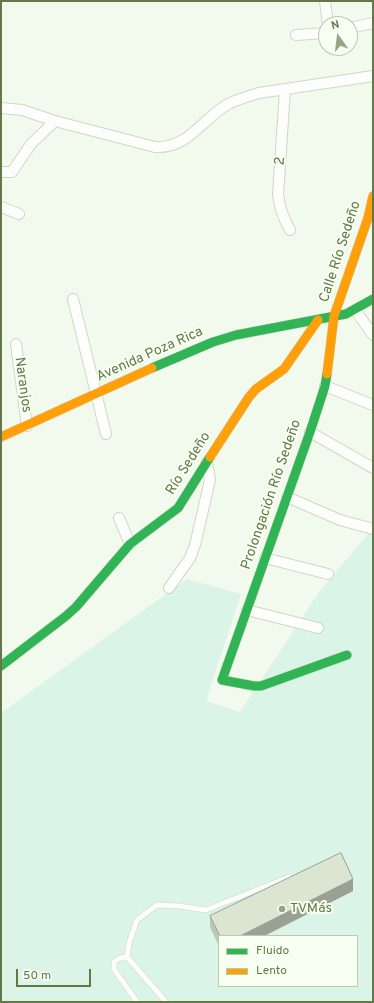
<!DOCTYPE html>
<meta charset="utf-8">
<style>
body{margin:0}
#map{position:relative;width:374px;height:1003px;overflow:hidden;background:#f2faee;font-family:Overpass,sans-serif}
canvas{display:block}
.frame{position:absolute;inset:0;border:2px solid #637846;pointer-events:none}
.legend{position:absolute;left:218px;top:935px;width:140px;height:52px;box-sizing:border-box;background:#f7fff2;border:1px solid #bcc9ad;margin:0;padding:5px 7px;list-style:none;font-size:12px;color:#637846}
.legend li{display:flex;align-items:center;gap:8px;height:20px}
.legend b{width:20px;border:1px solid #bcc9ad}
.north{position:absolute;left:318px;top:16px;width:40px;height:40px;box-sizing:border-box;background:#f7fff2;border:1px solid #bcc9ad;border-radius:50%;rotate:346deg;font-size:11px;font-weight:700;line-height:16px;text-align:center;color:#637846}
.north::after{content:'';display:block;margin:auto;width:14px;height:18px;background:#95a681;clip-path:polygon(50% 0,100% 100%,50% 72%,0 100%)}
.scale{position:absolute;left:16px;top:969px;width:75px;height:18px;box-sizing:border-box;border:2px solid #637846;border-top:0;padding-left:5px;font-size:12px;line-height:14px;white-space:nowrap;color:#637846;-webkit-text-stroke:3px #f7fff2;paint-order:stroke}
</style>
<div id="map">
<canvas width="374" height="1003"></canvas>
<div class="frame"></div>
<ul class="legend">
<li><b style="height:5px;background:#30b455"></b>Fluido</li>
<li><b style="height:5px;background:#ff9f0a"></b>Lento</li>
</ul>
<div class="north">N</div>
<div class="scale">50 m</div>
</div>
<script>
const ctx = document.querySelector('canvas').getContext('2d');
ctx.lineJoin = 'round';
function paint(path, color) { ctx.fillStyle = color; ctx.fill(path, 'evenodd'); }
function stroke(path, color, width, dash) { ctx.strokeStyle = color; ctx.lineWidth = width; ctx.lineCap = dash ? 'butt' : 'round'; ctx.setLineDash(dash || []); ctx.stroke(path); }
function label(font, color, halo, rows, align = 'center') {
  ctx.font = font + ' Overpass,sans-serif'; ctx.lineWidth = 4; ctx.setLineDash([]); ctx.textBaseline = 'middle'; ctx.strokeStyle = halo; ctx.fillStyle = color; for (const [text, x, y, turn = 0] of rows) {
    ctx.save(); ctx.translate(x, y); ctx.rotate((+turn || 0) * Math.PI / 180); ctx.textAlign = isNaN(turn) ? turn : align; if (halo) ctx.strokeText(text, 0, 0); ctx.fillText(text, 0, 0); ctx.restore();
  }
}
paint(new Path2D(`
 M373,528V1002H1V713L187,579L241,594L206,701L240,712L319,592ZM219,936H357V986H219Z`), '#daf4e7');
const lane = new Path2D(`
 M127,957L129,943L137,920L157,905L179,906L206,910L289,877
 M137,1002L114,969V962L120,958L127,957L166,1002`);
const street = new Path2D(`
 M325,1L328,24
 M350,28L373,23
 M296,35L326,33
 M285,90L278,195C280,209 283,218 290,230
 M1,108L22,110L55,121L155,147C189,149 202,118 230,103C239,99 249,96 259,93L373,76
 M1,172H12L31,144L55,121
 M1,207L19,214
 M73,299L106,434
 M355,310L373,335
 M16,344L27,426
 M325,386L373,405
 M310,432L373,468
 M287,497L340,520L373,529
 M119,518L130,544
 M265,558L328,574
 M169,588L190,558L195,545L210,480L207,462
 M247,610L318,628`);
const fast = new Path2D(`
 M152,368L213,342L236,335L346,314L373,299
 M327,374L325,386L310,432L222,680L254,686H261L347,655
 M1,666L66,616L76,607L130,544L178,508L210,457`);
const slow = new Path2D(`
 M327,374L334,316L368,218L373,196
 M1,437L152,368
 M210,457L249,397L256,389L284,369L318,320`);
stroke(lane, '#cfd7c7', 6);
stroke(street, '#cfd7c7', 12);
stroke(fast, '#d0d9c8', 10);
stroke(slow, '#d0d9c8', 10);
stroke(lane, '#fdfefc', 5);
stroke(street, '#fdfefc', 10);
stroke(fast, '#30b455', 9);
stroke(slow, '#ff9f0a', 9);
paint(new Path2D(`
 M353,891L264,936H219V946L210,927V916Z`), '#bdc5b5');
paint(new Path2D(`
 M353,879V891L264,936H240Z`), '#9aa093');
const building = new Path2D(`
 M341,853L353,879L240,936H220L210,916Z`);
paint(building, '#dce5d2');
stroke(building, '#9aa093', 1);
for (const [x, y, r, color] of [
 [282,909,4,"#95a681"]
]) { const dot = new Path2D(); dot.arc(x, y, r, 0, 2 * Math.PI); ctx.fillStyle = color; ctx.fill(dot); stroke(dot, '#f7fff2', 1.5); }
label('14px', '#637846', '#f7fff2', [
 ["2",281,161,-86],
 ["Calle Río Sedeño",341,252,-72],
 ["Avenida Poza Rica",150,355,-24],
 ["Naranjos",22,385,82],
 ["Río Sedeño",189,464,-58],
 ["Prolongación Río Sedeño",272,495,-71]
]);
label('14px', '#637846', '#f7fff2', [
 ["TVMás",290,909]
], 'left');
</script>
